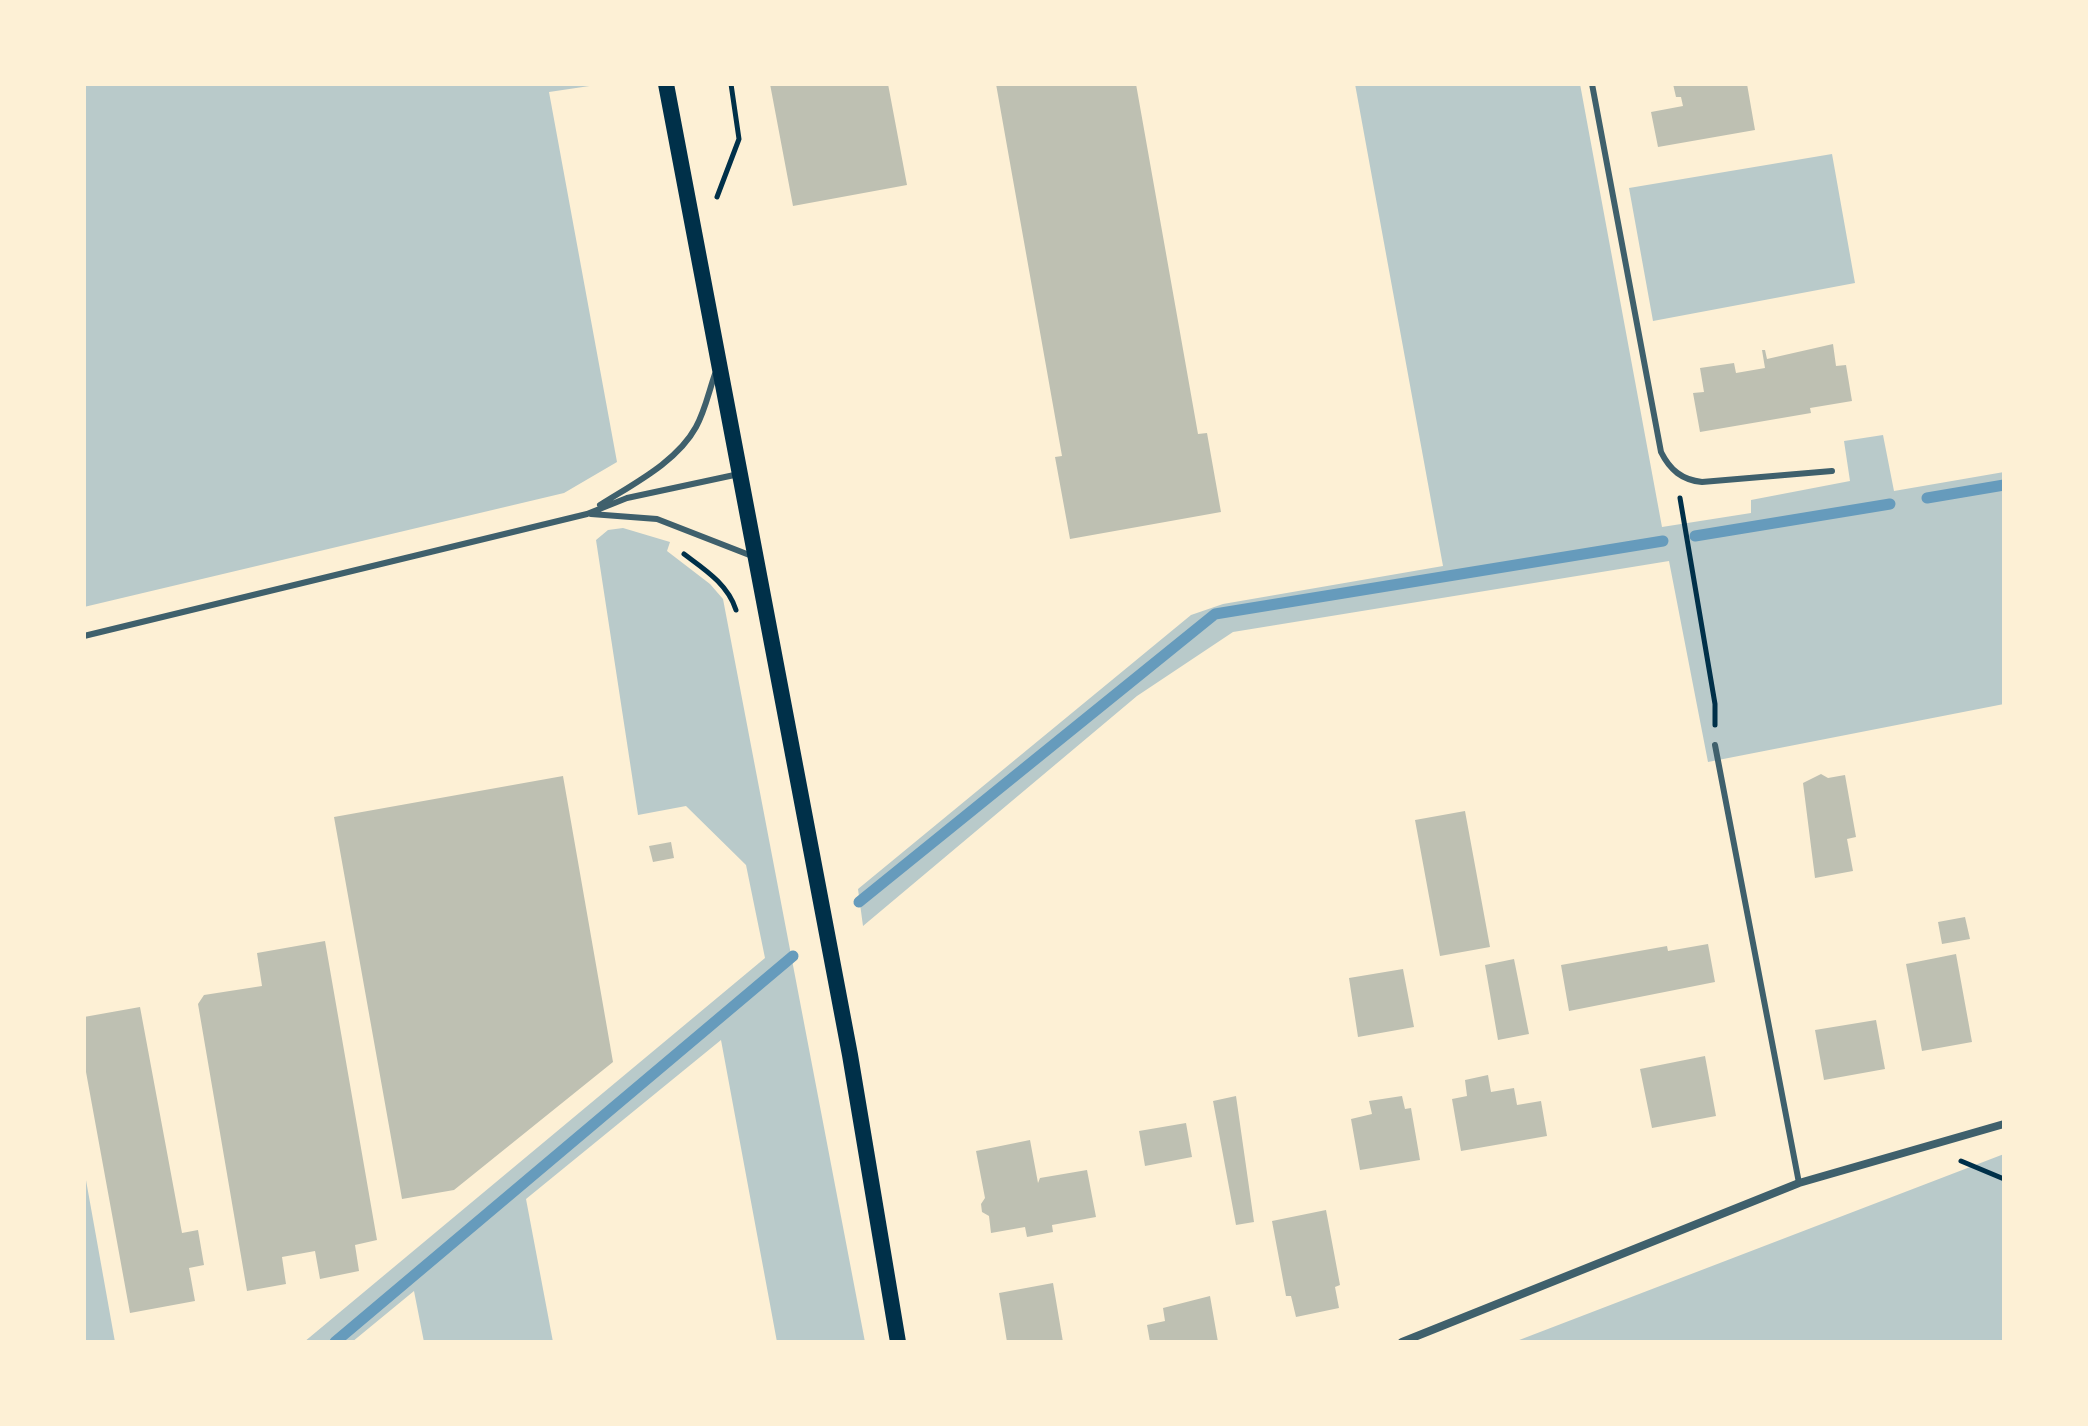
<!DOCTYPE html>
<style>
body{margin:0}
#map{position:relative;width:2088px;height:1426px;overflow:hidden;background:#fdf0d5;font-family:Overpass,sans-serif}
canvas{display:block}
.frame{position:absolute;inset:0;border:86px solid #fdf0d5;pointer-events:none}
</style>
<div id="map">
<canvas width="2088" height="1426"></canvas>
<div class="frame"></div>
</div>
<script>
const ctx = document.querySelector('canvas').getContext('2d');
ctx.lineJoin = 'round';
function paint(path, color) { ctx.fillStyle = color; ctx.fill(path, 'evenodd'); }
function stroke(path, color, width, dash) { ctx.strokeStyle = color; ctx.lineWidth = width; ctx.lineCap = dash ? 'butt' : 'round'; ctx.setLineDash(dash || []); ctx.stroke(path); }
paint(new Path2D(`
 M84,84H603L549,92L617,462L564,493L84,607Z
 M1355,84H1580L1662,527L1751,513V500L1850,481L1844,441L1883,435L1894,491L2004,472V704L1708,762L1669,561L1233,632L1137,696L863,926L858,889L1191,615L1223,604L1443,566Z
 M1832,154L1855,283L1653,321L1629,188Z
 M623,528L670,542L667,551L710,584L723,599L865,1342H777L721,1040L526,1199L553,1342H424L414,1291L352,1342H304L765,958L746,865L686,806L638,815L596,540L608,530Z
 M2004,1154V1342H1514Z
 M84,1169L115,1342H84Z`), '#b9caca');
stroke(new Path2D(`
 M1927,498L2004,485
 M1695,536L1890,504
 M859,902L1215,614L1663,541
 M335,1342L793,956`), '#669bbc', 11);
paint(new Path2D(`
 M770,84H888L907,185L793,206Z
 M996,84H1136L1198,434L1207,433L1221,512L1070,539L1055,457L1062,456Z
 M1673,84H1747L1755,130L1658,147L1651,112L1683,106L1681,97H1676Z
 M1833,344L1836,366L1846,365L1852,401L1810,408L1811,413L1700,432L1693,393L1704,392L1700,368L1734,363L1736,373L1765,368L1762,350H1765L1767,359Z
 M1821,774L1828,778L1845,775L1856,837L1847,839L1853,871L1815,878L1803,783Z
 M563,776L613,1062L454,1190L402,1199L334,817Z
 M1465,811L1490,947L1440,956L1415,820Z
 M671,842L674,858L653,862L649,846Z
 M1965,917L1970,939L1942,944L1938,922Z
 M325,941L377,1240L355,1245L359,1271L320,1279L315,1251L282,1257L286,1284L247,1291L198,1004L204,995L262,986L257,953Z
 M1708,944L1715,982L1569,1011L1561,965L1667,946L1668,951Z
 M1956,954L1972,1042L1922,1051L1906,964Z
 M1514,959L1529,1034L1498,1040L1485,965Z
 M1403,969L1414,1027L1358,1037L1349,978Z
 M140,1007L182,1233L198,1230L204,1265L189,1268L195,1301L130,1313L84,1061V1017Z
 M1876,1020L1885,1069L1824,1080L1815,1030Z
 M1705,1056L1716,1116L1652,1128L1640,1069Z
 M1488,1075L1491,1092L1514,1088L1517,1105L1541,1101L1547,1136L1461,1151L1452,1099L1467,1096L1465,1080Z
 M1236,1096L1254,1222L1236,1225L1213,1101Z
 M1402,1096L1405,1109L1411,1108L1420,1160L1360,1170L1351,1119L1372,1114L1369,1101Z
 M1186,1123L1192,1157L1145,1166L1139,1131Z
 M1030,1140L1038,1183L1040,1178L1087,1170L1096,1217L1052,1225L1053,1232L1027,1237L1025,1227L991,1233L989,1216L982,1212L981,1204L985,1198L976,1151Z
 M1326,1210L1340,1285L1335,1287L1339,1308L1296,1317L1291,1296H1286L1272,1221Z
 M1053,1283L1063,1342H1007L999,1293Z
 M1210,1296L1218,1342H1150L1147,1325L1165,1321L1163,1308Z`), '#bec0b2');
stroke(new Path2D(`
 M717,197L739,139L731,84
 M1680,498L1715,704V725
 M684,554C704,569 728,584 736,610
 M1961,1161L2004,1179`), '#003049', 5);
stroke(new Path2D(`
 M1592,84L1661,452C1670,470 1682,480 1702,482L1832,471
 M600,505C633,484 677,462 696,427C705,411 709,391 715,374
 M591,514L657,519L752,556
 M84,636L587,514L627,498L739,474
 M1715,745L1799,1183`), '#3f606c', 6);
stroke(new Path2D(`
 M1402,1342L1799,1183L2004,1124`), '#3f606c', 8);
stroke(new Path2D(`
 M666,84L850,1055L898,1342`), '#003049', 16);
</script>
